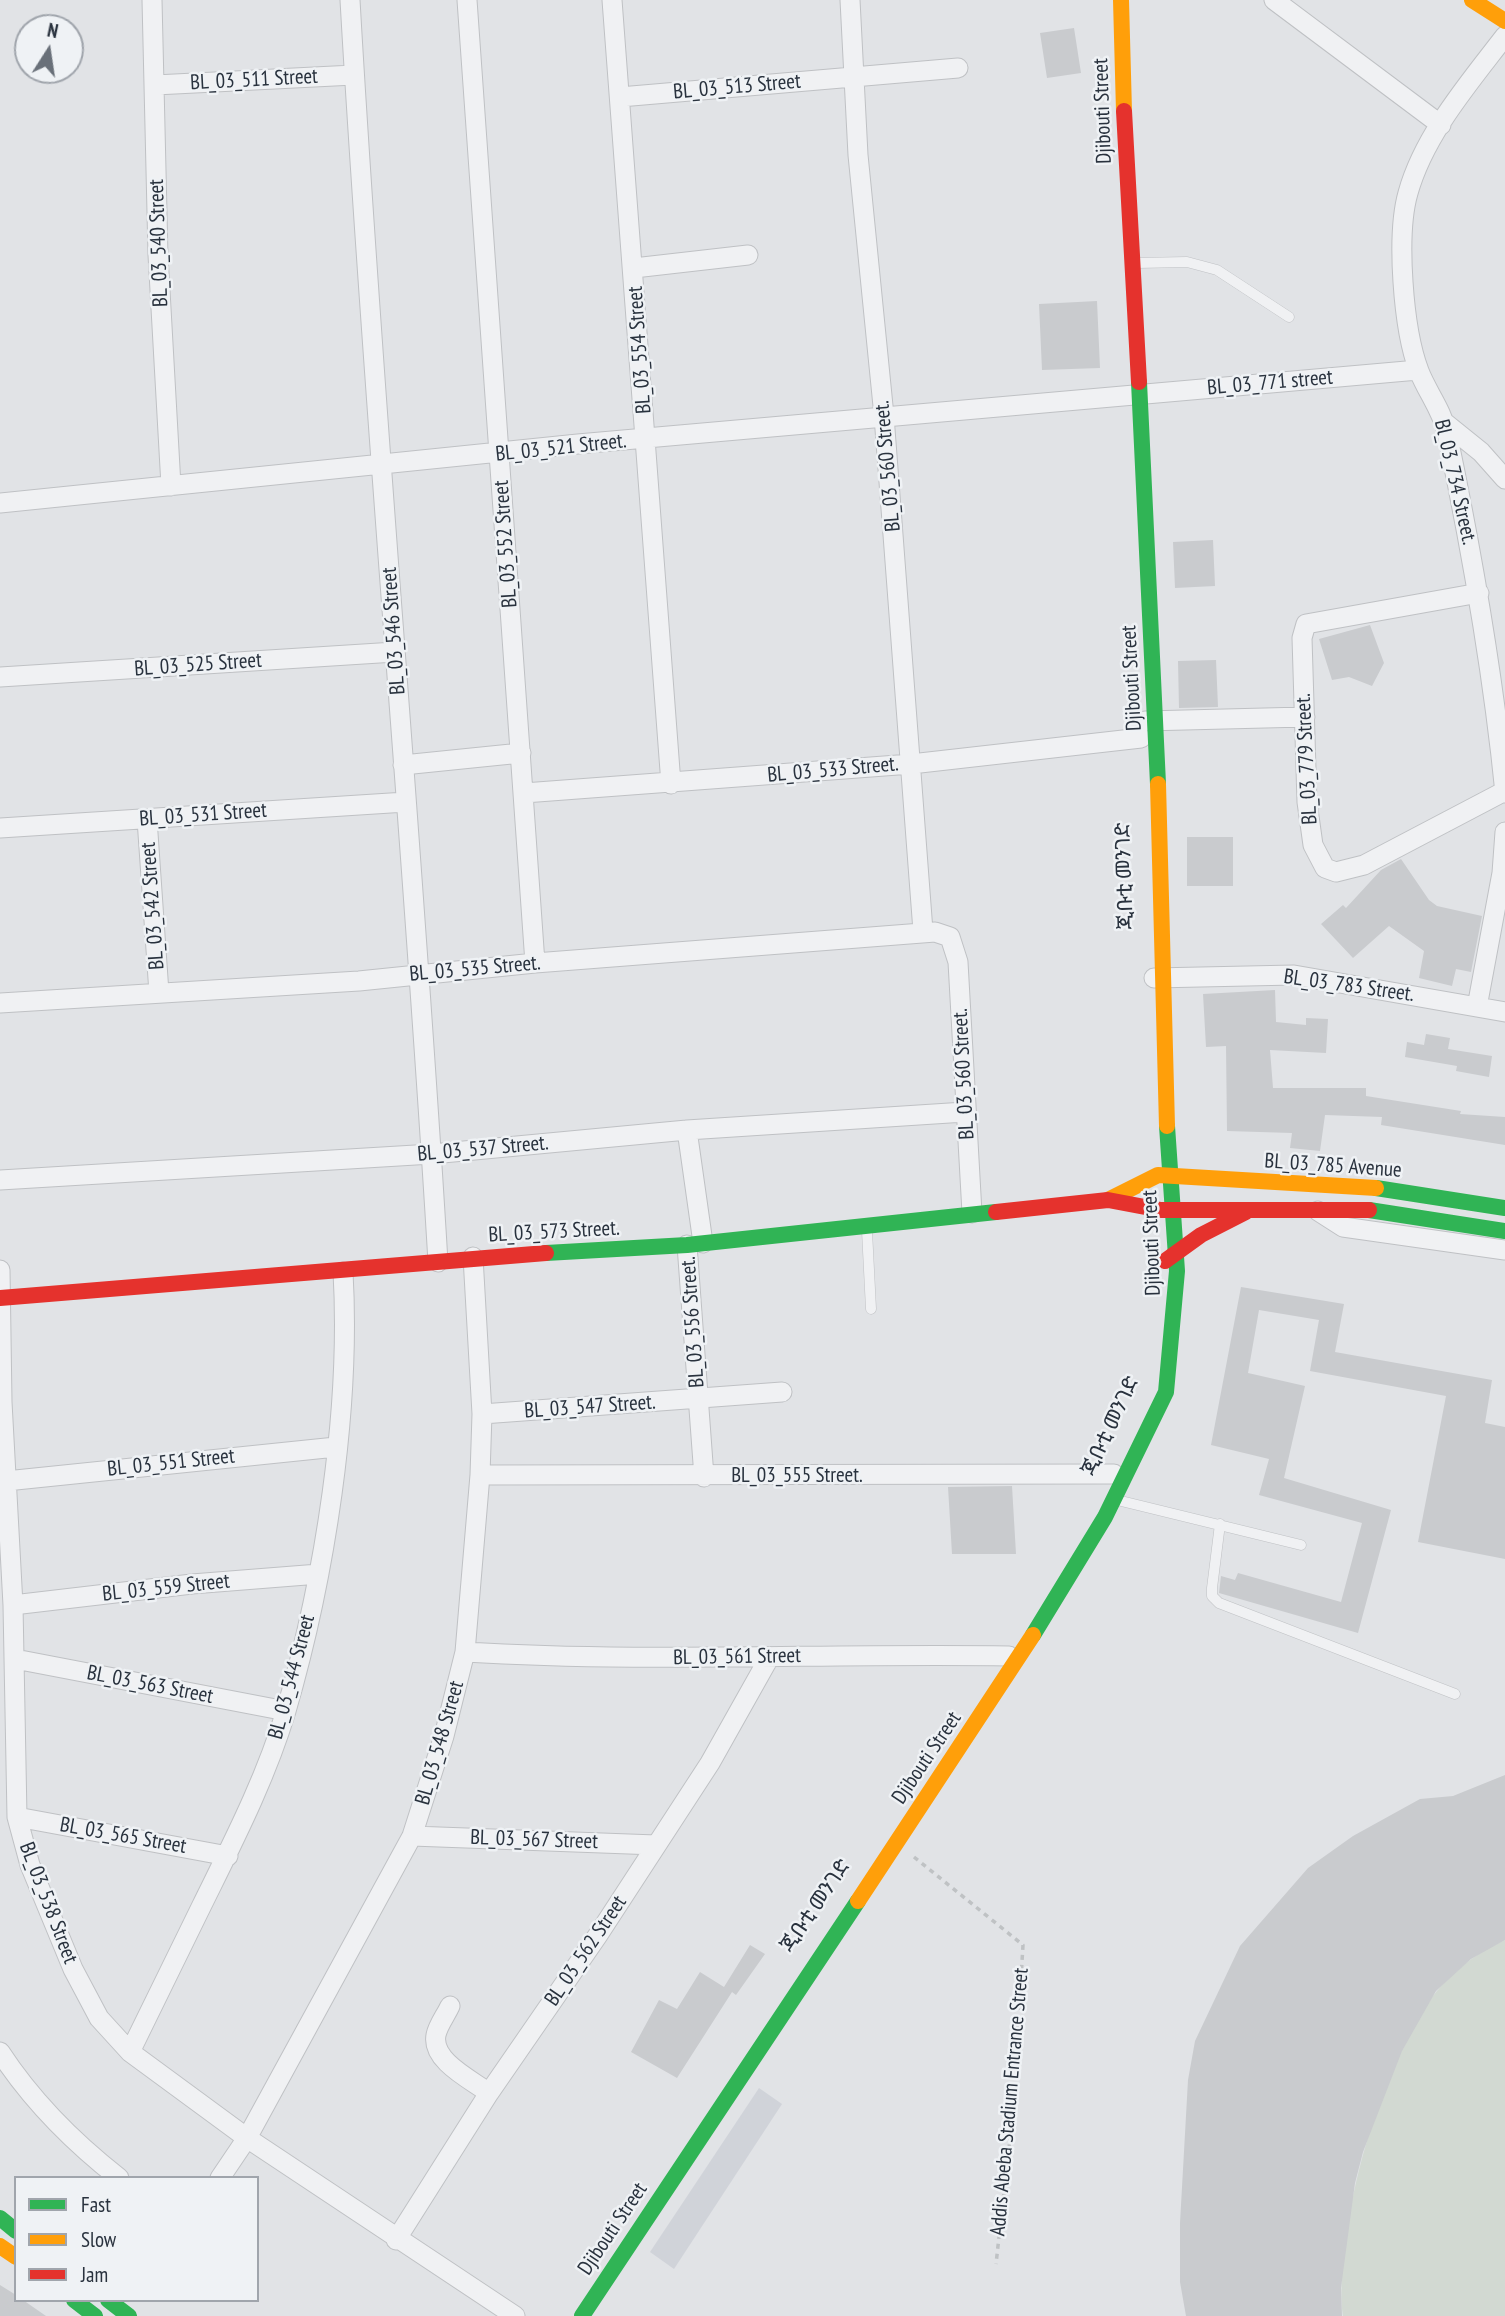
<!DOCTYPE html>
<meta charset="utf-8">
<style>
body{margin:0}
#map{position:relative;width:1505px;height:2316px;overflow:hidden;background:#e1e3e6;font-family:"PT Sans Narrow",sans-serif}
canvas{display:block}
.legend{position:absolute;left:14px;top:2176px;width:245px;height:126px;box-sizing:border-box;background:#eff2f5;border:2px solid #a0a5ac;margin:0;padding:9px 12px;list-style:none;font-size:21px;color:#29323e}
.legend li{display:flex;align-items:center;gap:14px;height:35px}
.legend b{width:35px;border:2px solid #a0a5ac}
.north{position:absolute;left:14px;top:14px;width:70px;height:70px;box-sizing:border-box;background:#eff2f5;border:2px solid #a0a5ac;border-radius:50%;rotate:12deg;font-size:19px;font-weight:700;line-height:28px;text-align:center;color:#29323e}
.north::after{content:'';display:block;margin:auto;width:24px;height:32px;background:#697079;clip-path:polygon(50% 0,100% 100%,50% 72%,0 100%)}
</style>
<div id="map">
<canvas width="1505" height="2316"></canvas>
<ul class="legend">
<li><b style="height:9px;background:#30b455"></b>Fast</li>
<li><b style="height:9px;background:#ff9f0a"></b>Slow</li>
<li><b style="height:9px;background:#e5322d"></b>Jam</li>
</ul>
<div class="north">N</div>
</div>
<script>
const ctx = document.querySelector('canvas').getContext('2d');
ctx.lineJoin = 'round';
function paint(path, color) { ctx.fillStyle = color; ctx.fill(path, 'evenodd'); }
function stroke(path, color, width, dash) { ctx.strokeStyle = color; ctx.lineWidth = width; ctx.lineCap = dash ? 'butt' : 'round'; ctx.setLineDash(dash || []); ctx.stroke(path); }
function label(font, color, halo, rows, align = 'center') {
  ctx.font = font + ' "PT Sans Narrow","Noto Sans Ethiopic",sans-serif'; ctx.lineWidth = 5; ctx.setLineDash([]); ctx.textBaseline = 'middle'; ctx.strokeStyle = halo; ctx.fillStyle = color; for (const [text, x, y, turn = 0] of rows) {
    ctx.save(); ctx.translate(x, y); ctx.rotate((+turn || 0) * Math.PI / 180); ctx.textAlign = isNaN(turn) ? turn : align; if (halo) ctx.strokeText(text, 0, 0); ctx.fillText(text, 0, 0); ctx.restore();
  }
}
paint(new Path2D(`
 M759,2088L782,2104L674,2269L650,2252Z`), '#d0d3d9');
paint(new Path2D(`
 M1505,1940V2316H1343C1333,2232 1382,2055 1437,1991C1455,1968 1479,1952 1505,1940Z`), '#d2d9d2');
paint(new Path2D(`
 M1074,28L1081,73L1047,78L1040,33Z
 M1097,301L1100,368L1042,370L1039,304Z
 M1213,540L1215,586L1175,588L1173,542Z
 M1370,625L1384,663L1372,686L1349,677L1332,680L1319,639Z
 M1216,660L1218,707L1179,708L1178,661Z
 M1187,837H1233V886H1187Z
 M1401,859L1429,900L1437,906L1482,916L1471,972L1456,969L1452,986L1419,978L1424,951L1389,926L1353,958L1321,924L1343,905L1346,908L1381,870Z
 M1275,990L1276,1022L1306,1025V1018L1328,1019L1326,1053L1270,1050L1273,1088H1366V1096L1461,1111L1460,1114L1505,1117V1145L1381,1125L1382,1117L1325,1115L1320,1151L1290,1148L1292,1133L1227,1131L1226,1046L1206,1047L1203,994Z
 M1426,1034L1450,1038L1448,1049L1492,1056L1489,1077L1456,1071L1457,1066L1405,1057L1407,1042L1424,1045Z
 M1241,1287L1344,1304L1335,1352L1492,1380L1485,1423L1505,1427V1559L1418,1542L1446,1396L1310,1371L1319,1320L1259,1310L1248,1373L1305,1386L1284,1478L1391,1510L1358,1633L1219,1593L1221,1576L1235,1580L1238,1573L1341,1602L1362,1523L1259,1495L1269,1459L1211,1445Z
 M1012,1486L1016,1554H952L948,1487Z
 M1505,1775V1940L1471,1959L1436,1991L1402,2051L1363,2152L1355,2183L1341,2288L1342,2316H1186L1180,2282V2223L1188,2080L1195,2041L1240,1946L1308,1868L1353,1836L1420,1799L1453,1796Z
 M750,1945L765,1954L736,1995L732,1992L677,2078L631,2052L659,2000L677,2009L700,1972L724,1987Z
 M0,2285L16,2295V2300H23L46,2316H0Z`), '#c9cbce');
const lane = new Path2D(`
 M1137,263L1187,262L1217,270L1289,317
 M867,1231L871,1309
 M1117,1500L1301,1545
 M1220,1524L1212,1588V1596L1219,1603L1455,1694`);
const street = new Path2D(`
 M152,0L158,255L171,486
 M350,0C374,421 413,841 438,1262
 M467,0L535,963
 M612,0L671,784
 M850,0L858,155L884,416L923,931
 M1274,0L1441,125
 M1505,36C1469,83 1424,135 1408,193C1396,235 1403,329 1419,371C1427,392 1442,410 1447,433C1472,553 1493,672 1505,793
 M155,85L354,75
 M620,97L958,68
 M634,268L748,255
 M1445,423L1481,452L1505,479
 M0,503L578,444L1418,370
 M1479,593L1306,624L1302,638L1307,802L1313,845L1325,868L1336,872L1364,865L1505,791
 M0,677L395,652
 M1145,721L1305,717
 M403,765L521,753
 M524,793L911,764L1141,738
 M147,819L159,993
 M0,828L406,802
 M1154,978L1294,975L1505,1012
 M0,1003L359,981L535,963L935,932L950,937L958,962L972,1213
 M1477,1007L1502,873L1505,832
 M687,1130L703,1243
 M0,1180L432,1154L687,1130L965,1112
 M1318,1211L1343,1227L1505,1250
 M687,1245L704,1477
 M0,1270L2,1402L13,1605L17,1817L30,1865L73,1969L99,2018L130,2052L247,2138L515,2316
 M482,1414L782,1392
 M480,1475L1114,1474
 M6,1481L336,1447
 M13,1605L192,1584L319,1574
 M465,1652C647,1663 828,1653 1009,1656
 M15,1659L286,1711
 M17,1817L228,1856
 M412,1836L656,1845
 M450,2006C446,2015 438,2025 436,2035C431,2061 472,2080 489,2093
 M0,2052C32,2101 73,2142 119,2178
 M130,2052C154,2003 178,1954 202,1905C233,1842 266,1778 286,1711C325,1577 351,1410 343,1272
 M220,2178L247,2138L412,1836L444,1736L465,1652L480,1475L482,1414L473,1257
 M396,2240L489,2093L598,1935L710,1763L769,1658`);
stroke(lane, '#bfc1c4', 11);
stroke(street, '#bfc1c4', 21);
stroke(new Path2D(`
 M914,1857L1023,1945L1013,2111L996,2264`), '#bfc2c4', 3.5, [5, 5]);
stroke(lane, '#f0f1f3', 10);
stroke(street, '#f0f1f3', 19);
stroke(new Path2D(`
 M1139,382L1158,784
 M1376,1188L1505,1208
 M1369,1210L1505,1231
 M546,1253L687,1245L996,1212
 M1033,1635L1105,1517L1166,1392L1177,1271L1167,1126
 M0,2218L16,2231
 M74,2300L95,2316
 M108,2300L129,2316
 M582,2316L858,1901`), '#30b455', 16);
stroke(new Path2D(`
 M1121,0L1124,111
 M1472,0L1505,21
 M1158,784L1167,1126
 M1108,1200L1158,1175L1376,1188
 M858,1901L1033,1635
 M0,2246L16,2257`), '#ff9f0a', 16);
stroke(new Path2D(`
 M1124,111L1139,382
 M996,1212L1108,1200L1161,1210H1369
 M1165,1261L1201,1235L1246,1212
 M0,1298L546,1253`), '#e5322d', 16);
label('21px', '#29323e', '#eff2f5', [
 ["BL_03_511 Street",254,80,-3],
 ["BL_03_513 Street",737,87,-5],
 ["Djibouti Street",1103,111,-92],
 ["BL_03_540 Street",159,243,-92],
 ["BL_03_554 Street",640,350,-94],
 ["BL_03_771 street",1270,383,-5],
 ["BL_03_521 Street.",561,448,-6],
 ["BL_03_560 Street.",888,466,-95],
 ["Bl_03_734 Street.",1455,482,77],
 ["BL_03_552 Street",506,544,-94],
 ["BL_03_546 Street",394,631,-94],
 ["BL_03_525 Street",198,665,-4],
 ["Djibouti Street",1132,678,-93],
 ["BL_03_779 Street.",1307,759,-93],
 ["BL_03_533 Street.",833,770,-5],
 ["BL_03_531 Street",203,815,-4],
 ["ጂቡቲ መንገድ",1125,876,-92],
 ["BL_03_542 Street",153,906,-94],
 ["BL_03_535 Street.",475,969,-5],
 ["BL_03_783 Street.",1349,986,8],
 ["BL_03_560 Street.",964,1074,-93],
 ["BL_03_537 Street.",483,1149,-5],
 ["BL_03_785 Avenue",1333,1166,4],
 ["BL_03_573 Street.",554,1232,-3],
 ["Djibouti Street",1152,1243,-92],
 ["BL_03_556 Street.",693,1322,-94],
 ["BL_03_547 Street.",590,1407,-4],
 ["ጂቡቲ መንገድ",1111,1426,-65],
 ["BL_03_551 Street",171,1463,-6],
 ["BL_03_555 Street.",797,1476],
 ["BL_03_559 Street",166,1588,-6],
 ["BL_03_561 Street",737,1657,-1],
 ["BL_03_544 Street",292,1677,-75],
 ["BL_03_563 Street",150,1685,11],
 ["BL_03_548 Street",440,1743,-74],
 ["Djibouti Street",927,1758,-56],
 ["BL_03_565 Street",123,1836,10],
 ["BL_03_567 Street",534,1840,2],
 ["BL_03_538 Street",48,1903,69],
 ["ጂቡቲ መንገድ",816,1906,-56],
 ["BL_03_562 Street",586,1951,-56],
 ["Addis Abeba Stadium Entrance Street",1010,2102,-85],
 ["Djibouti Street",613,2229,-56]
]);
</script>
